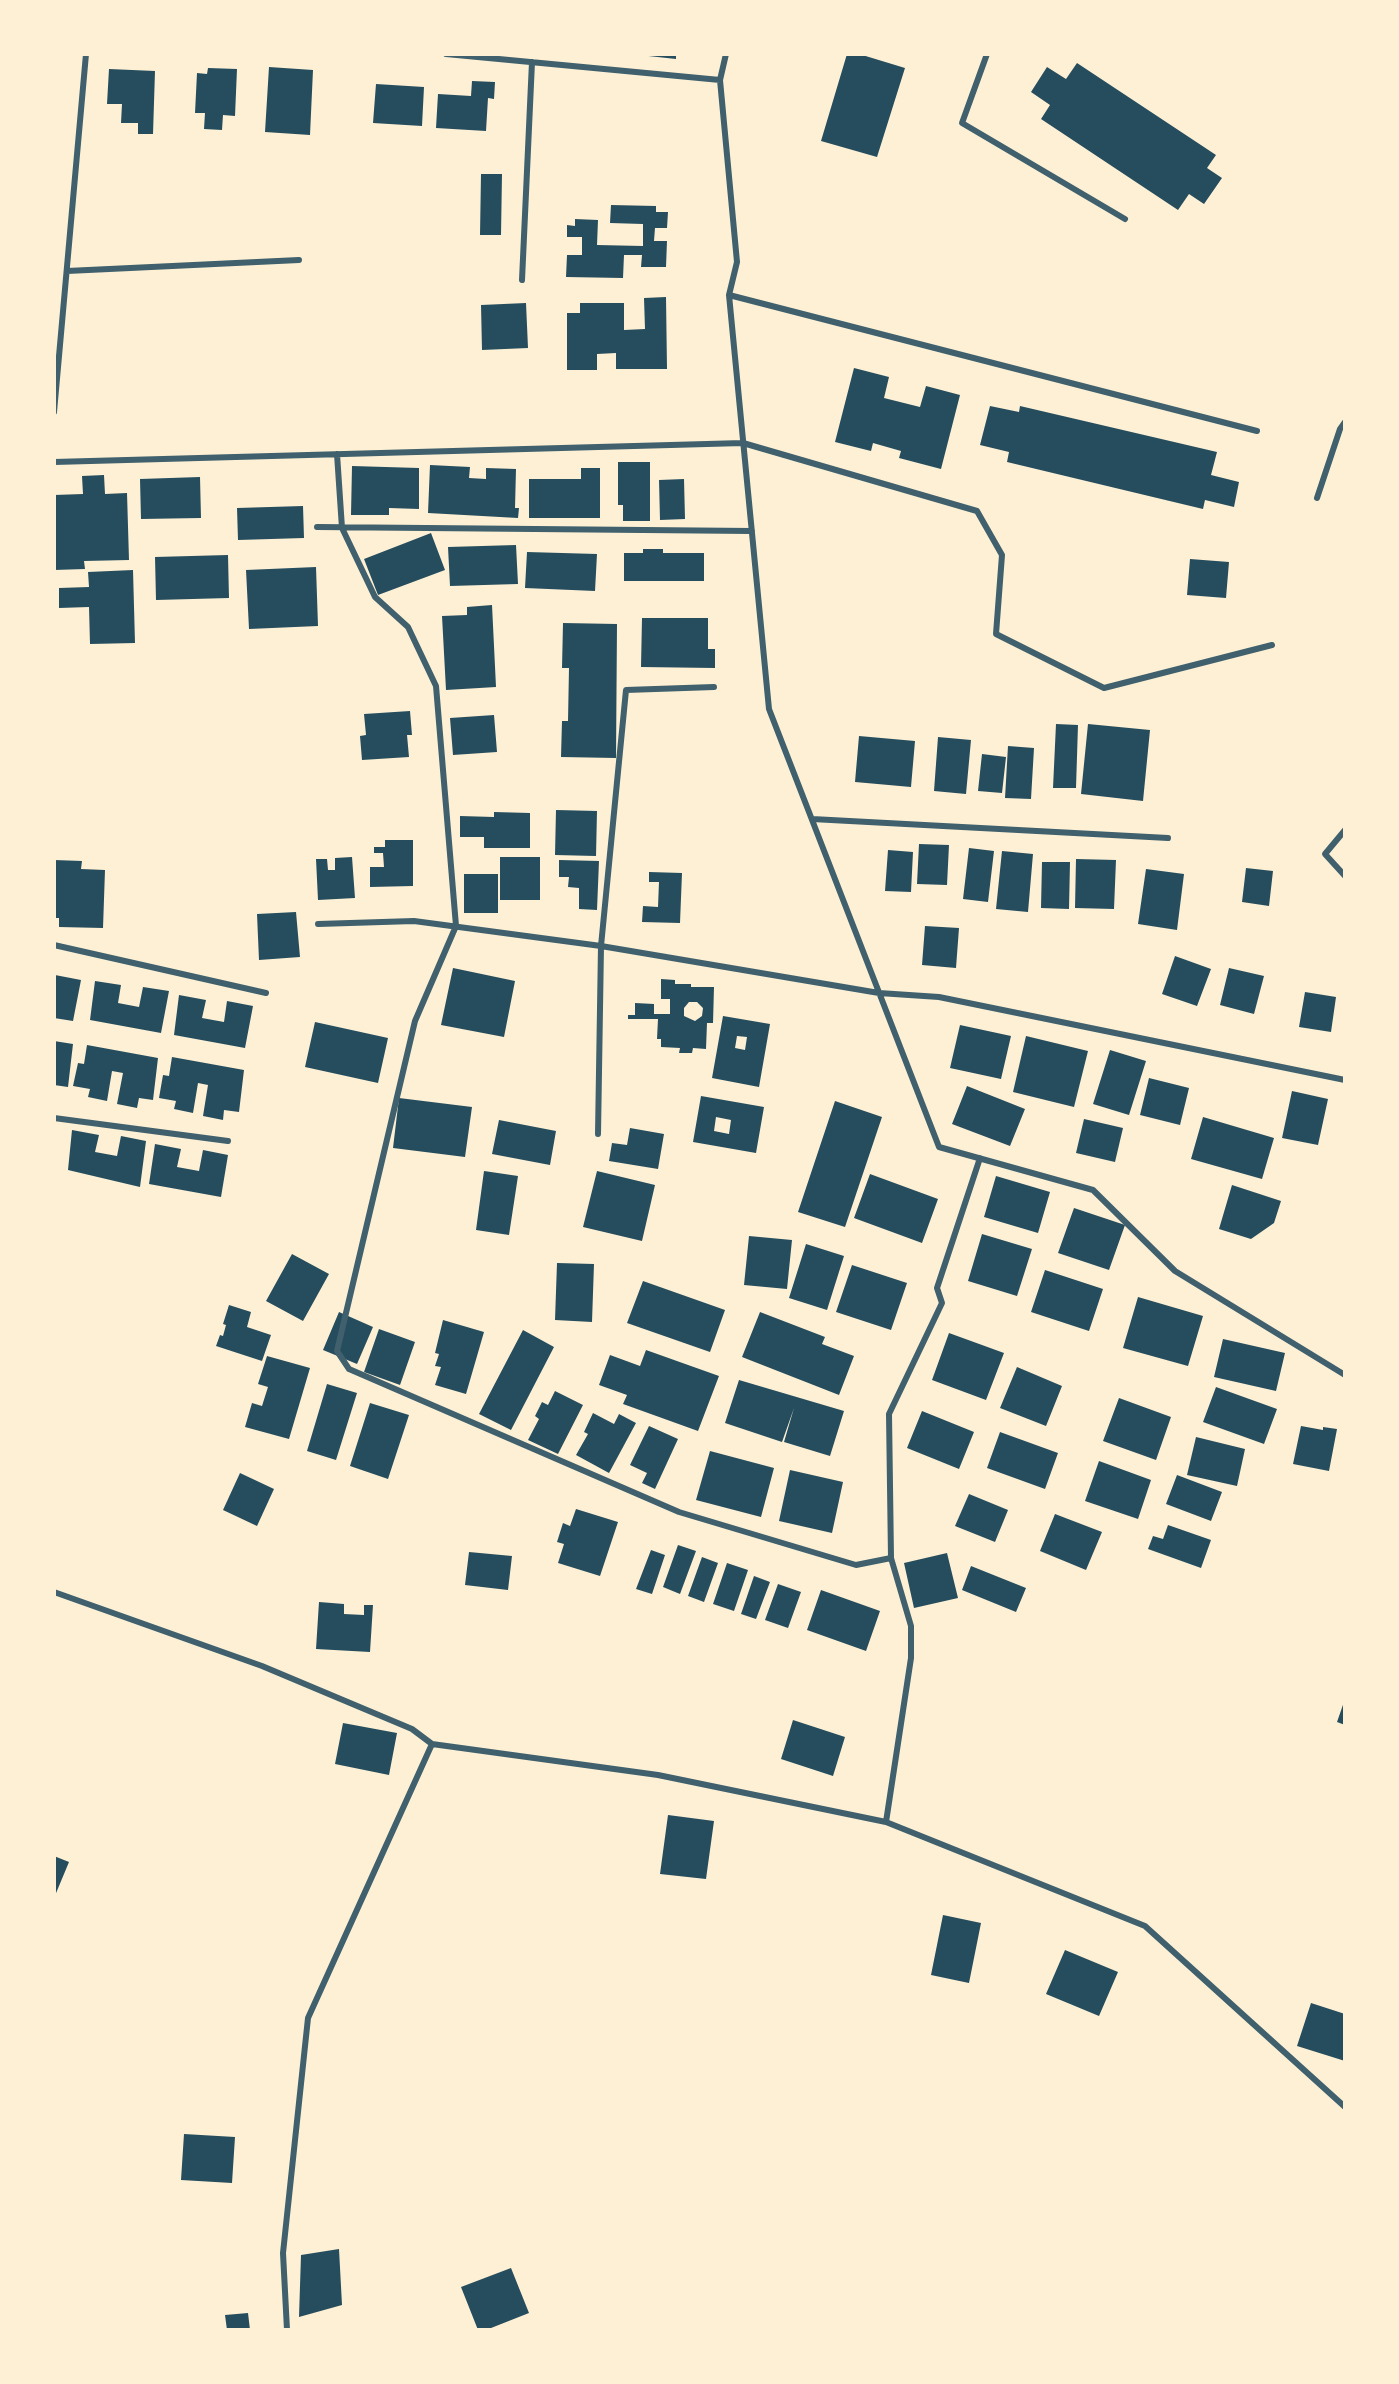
<!DOCTYPE html>
<style>
body{margin:0}
#map{position:relative;width:1399px;height:2384px;overflow:hidden;background:#fdf0d5;font-family:"PT Sans",sans-serif}
canvas{display:block}
.frame{position:absolute;inset:0;border:56px solid #fdf0d5;pointer-events:none}
</style>
<div id="map">
<canvas width="1399" height="2384"></canvas>
<div class="frame"></div>
</div>
<script>
const ctx = document.querySelector('canvas').getContext('2d');
ctx.lineJoin = 'round';
function paint(path, color) { ctx.fillStyle = color; ctx.fill(path, 'evenodd'); }
function stroke(path, color, width, dash) { ctx.strokeStyle = color; ctx.lineWidth = width; ctx.lineCap = dash ? 'butt' : 'round'; ctx.setLineDash(dash || []); ctx.stroke(path); }
paint(new Path2D(`
 M630,54H676V59Z
 M847,54H859L905,68L877,157L821,141Z
 M1077,63L1216,155L1207,168L1222,178L1204,204L1189,194L1178,210L1041,119L1050,105L1031,92L1047,67L1066,79Z
 M269,67L313,70L310,135L265,132Z
 M208,68L237,69L235,116L223,115L222,130L204,129L205,113H195L197,73L207,74Z
 M109,69L155,71L153,134H138V123H121L122,104H107Z
 M472,81L495,82L494,99L488,98L486,131L436,128L438,94L471,96Z
 M376,84L424,87L422,126L373,123Z
 M481,174H502L501,235H480Z
 M611,205L656,206V212H668L667,228H655L654,241H667L666,267H641L642,255H624L623,278L566,277L567,255H582V237H567V225L575,226V219L598,220L597,245L643,246V224L610,223Z
 M666,297L667,369H616V353L597,354V370H567V313H580V303H624V330L645,329L644,298Z
 M526,303L528,348L482,350L481,305Z
 M854,368L889,377L884,398L920,407L926,386L960,395L941,469L899,458L901,451L873,443L871,451L835,442Z
 M990,406L1019,412L1020,406L1217,452L1211,475L1239,482L1234,507L1205,500L1203,509L1007,462L1009,452L980,445Z
 M618,462H650V521H623V505H618Z
 M430,465L470,467L469,478L486,479V468L516,469L515,508H519L518,518L428,513Z
 M352,466L419,468V509L389,508V515H351Z
 M581,468H600V518H529V479H581Z
 M104,475L105,494L127,493L129,560L84,561L85,569L54,570V495L83,494L82,476Z
 M200,477L201,518L141,519L140,479Z
 M684,479L685,519L660,520L659,480Z
 M303,506L304,538L238,540L237,508Z
 M431,533L445,570L378,595L364,559Z
 M516,545L518,584L450,586L448,547Z
 M643,549H663V553H704V581H624V553H643Z
 M527,552L597,554L595,591L525,588Z
 M228,555L229,598L156,600L155,557Z
 M1190,559L1229,562L1226,598L1187,595Z
 M316,567L318,626L249,629L246,570Z
 M133,570L135,643L90,644L89,607L59,608V588L89,587L88,572Z
 M492,605L496,687L446,690L442,616L467,615V607Z
 M642,618H708V649H715V668L641,667Z
 M563,623L617,624L616,758L561,757L562,721H568L569,668H562Z
 M410,711L412,735H407L409,757L362,760L360,736L366,735L364,714Z
 M494,715L497,752L453,755L450,718Z
 M1056,724L1078,725L1076,788H1053Z
 M1088,724L1150,730L1143,801L1081,794Z
 M859,736L915,741L911,787L855,782Z
 M938,737L971,740L966,794L934,791Z
 M1008,746L1034,748L1031,799L1005,798Z
 M982,754L1006,757L1002,793L978,791Z
 M556,810L597,811L596,856L555,855Z
 M494,812L530,813V848H484V837H460V816L494,817Z
 M385,840H413V886L370,887V867H384L383,853H374V847H385Z
 M919,844L949,845L947,885L917,884Z
 M969,848L994,851L988,902L963,899Z
 M888,850L913,852L911,892L885,891Z
 M1002,851L1033,854L1028,912L996,909Z
 M352,857L355,898L318,900L316,859H327L328,870H335V858Z
 M500,857H540V900H500Z
 M1076,859L1116,860L1114,909L1075,908Z
 M54,860L82,861L81,869L105,870L103,928L59,927V918H54Z
 M559,860L599,861L597,910L579,909V888L568,887L569,877H559Z
 M1042,862H1070L1069,909L1041,908Z
 M1246,868L1273,871L1269,906L1242,902Z
 M1146,869L1184,874L1177,930L1138,924Z
 M649,872L682,873L680,923L642,922L643,906L658,907L659,882H649Z
 M464,874H498V913H464Z
 M296,912L300,957L259,960L257,914Z
 M925,926L959,928L956,968L922,965Z
 M1175,956L1211,969L1197,1006L1162,994Z
 M453,968L515,981L504,1037L441,1025Z
 M1229,968L1264,976L1254,1014L1220,1005Z
 M55,975L81,980L73,1021L54,1018Z
 M661,979L675,980V984H691V987H714L713,1023H707L706,1049L693,1048L692,1053H679L680,1048L661,1047V1039H657L658,1019H628V1015H635V1003L654,1004V1014H670V999H661ZM689,1002H697L703,1008L702,1016L695,1021L684,1016V1008Z
 M95,981L121,985L118,1003L139,1007L143,987L169,991L161,1033L90,1020Z
 M1305,992L1336,997L1331,1032L1299,1027Z
 M179,995L206,1000L202,1018L224,1022L227,1001L253,1006L245,1048L174,1035Z
 M723,1016L770,1024L759,1087L712,1078ZM737,1036L747,1037L745,1050L735,1048Z
 M315,1022L388,1038L378,1083L305,1067Z
 M960,1025L1011,1036L1001,1079L950,1068Z
 M1026,1036L1088,1051L1074,1107L1013,1092Z
 M54,1041L73,1044L68,1087L54,1085Z
 M87,1045L158,1058L153,1100L139,1098L137,1108L117,1104L123,1073L112,1071L107,1101L88,1097L90,1089L73,1086L78,1063L84,1064Z
 M1110,1050L1146,1061L1129,1115L1093,1104Z
 M172,1057L244,1070L239,1112L224,1110L223,1120L203,1116L208,1085L198,1083L193,1113L174,1109L176,1101L159,1098L163,1075L169,1076Z
 M1149,1078L1189,1088L1180,1125L1140,1115Z
 M967,1086L1025,1109L1010,1146L952,1124Z
 M1292,1091L1328,1099L1318,1145L1282,1138Z
 M701,1096L764,1107L756,1153L693,1142ZM716,1117L731,1120L729,1134L714,1131Z
 M399,1098L472,1107L465,1157L393,1148Z
 M835,1101L882,1117L845,1227L798,1212Z
 M1203,1117L1274,1138L1262,1179L1191,1159Z
 M1084,1119L1123,1128L1115,1162L1076,1153Z
 M499,1120L556,1131L550,1165L492,1154Z
 M630,1128L664,1134L658,1169L609,1161L612,1143L627,1145Z
 M72,1130L99,1135L95,1152L117,1156L121,1136L146,1141L140,1187L68,1170Z
 M155,1144L181,1149L177,1167L199,1171L203,1150L228,1155L221,1197L149,1184Z
 M484,1171L518,1176L509,1235L476,1230Z
 M597,1171L655,1185L642,1241L583,1227Z
 M870,1174L938,1199L922,1243L854,1218Z
 M996,1176L1050,1192L1038,1233L984,1217Z
 M1232,1185L1281,1201L1274,1223L1251,1239L1219,1229Z
 M1074,1208L1125,1225L1109,1270L1058,1253Z
 M982,1234L1032,1249L1017,1296L968,1281Z
 M749,1236L792,1240L787,1289L744,1285Z
 M806,1244L844,1256L827,1310L789,1298Z
 M292,1254L329,1274L303,1321L266,1301Z
 M557,1263L594,1264L592,1322L555,1320Z
 M852,1265L907,1283L891,1330L836,1312Z
 M1045,1270L1103,1289L1089,1331L1031,1312Z
 M643,1281L725,1310L710,1352L627,1323Z
 M1138,1297L1203,1316L1188,1366L1123,1348Z
 M229,1305L251,1312L247,1327L271,1335L262,1361L216,1346L220,1335L223,1336L226,1325L223,1324Z
 M339,1312L373,1327L357,1364L323,1350Z
 M760,1312L825,1337L822,1344L854,1356L839,1395L742,1357Z
 M443,1320L484,1332L466,1394L435,1385L441,1367L435,1366L439,1354L435,1353Z
 M379,1329L415,1342L400,1385L364,1372Z
 M523,1330L554,1347L511,1430L479,1414Z
 M949,1333L1004,1353L986,1400L932,1380Z
 M1223,1339L1285,1353L1276,1391L1214,1377Z
 M646,1350L719,1376L698,1431L623,1404L627,1395L599,1385L610,1355L640,1366Z
 M267,1356L310,1368L289,1439L245,1427L252,1403L262,1406L268,1387L258,1384Z
 M1017,1367L1062,1386L1046,1426L1000,1408Z
 M739,1380L844,1411L830,1456L784,1442L794,1408L782,1442L725,1423Z
 M327,1384L357,1393L336,1460L307,1451Z
 M1216,1387L1277,1409L1264,1444L1203,1422Z
 M555,1391L583,1405L558,1454L528,1440L539,1419L535,1416L542,1402L548,1405Z
 M1119,1398L1171,1417L1156,1460L1103,1441Z
 M370,1403L409,1415L388,1479L350,1466Z
 M922,1411L974,1432L959,1469L907,1448Z
 M593,1413L614,1424L619,1414L636,1423L609,1473L576,1455L588,1434L584,1432Z
 M649,1426L678,1439L655,1489L642,1483L647,1473L630,1465Z
 M1301,1426L1323,1430V1427L1337,1429L1329,1471L1293,1464Z
 M1000,1432L1058,1453L1045,1489L987,1468Z
 M1196,1437L1245,1449L1237,1486L1187,1475Z
 M710,1451L774,1468L761,1517L696,1500Z
 M1099,1461L1151,1480L1138,1519L1085,1501Z
 M790,1470L843,1482L832,1533L779,1521Z
 M240,1473L274,1489L257,1526L223,1510Z
 M1177,1475L1222,1492L1211,1521L1166,1504Z
 M969,1494L1008,1510L995,1542L955,1526Z
 M576,1509L618,1522L600,1576L558,1563L564,1544L557,1542L563,1523L570,1526Z
 M1055,1514L1102,1532L1086,1570L1040,1551Z
 M1168,1525L1211,1540L1201,1568L1148,1549L1153,1536L1163,1539Z
 M678,1545L696,1551L680,1594L663,1587Z
 M651,1550L665,1555L652,1594L636,1589Z
 M469,1552L512,1556L508,1590L465,1585Z
 M947,1553L958,1598L914,1608L904,1563Z
 M702,1557L718,1563L704,1602L688,1596Z
 M727,1563L748,1570L734,1611L713,1604Z
 M971,1566L1026,1588L1016,1612L962,1590Z
 M754,1576L770,1582L756,1619L741,1614Z
 M778,1584L801,1592L788,1628L765,1620Z
 M821,1590L880,1611L866,1651L807,1630Z
 M319,1602L344,1604V1614L364,1615V1605H373L370,1652L316,1649Z
 M1345,1699V1725L1337,1722Z
 M793,1720L845,1737L833,1776L781,1759Z
 M343,1723L397,1733L389,1775L335,1764Z
 M668,1815L714,1821L706,1879L660,1874Z
 M54,1856L69,1862L54,1898Z
 M943,1915L981,1923L969,1983L931,1975Z
 M1065,1950L1118,1972L1099,2016L1046,1994Z
 M1311,2003L1345,2014V2061L1297,2046Z
 M184,2134L235,2137L232,2183L181,2180Z
 M339,2249L342,2305L299,2317L301,2255Z
 M511,2268L529,2313L486,2330H478L461,2287Z
 M248,2313L250,2330H227L225,2315Z`), '#264d5e');
stroke(new Path2D(`
 M446,54L720,80
 M726,54L720,80L737,262L729,295L769,709L939,1147L1093,1190L1175,1271L1345,1375
 M987,54L962,123L1125,219
 M67,271L299,260
 M522,280L532,62
 M729,295L1257,431
 M54,412L86,54
 M337,454L342,528L375,597L408,627L436,686L456,926L415,1021L337,1351L349,1369L679,1512L856,1565L891,1558
 M54,462L743,443L977,511L1002,555L996,634L1104,688L1272,645
 M1317,498L1340,429L1345,422
 M317,527L752,531
 M812,819L1168,838
 M1345,830L1325,854L1345,876
 M318,924L414,921L601,946L879,993L939,997L1345,1080
 M54,945L266,993
 M54,1118L228,1141
 M598,1134L601,946L626,690L714,687
 M54,1592L262,1666L412,1729L432,1744L658,1775L886,1822L911,1658V1626L891,1558L889,1414L942,1303L937,1288L980,1158
 M886,1822L1145,1926L1345,2107
 M287,2330L283,2253L308,2018L432,1744`), '#3f606c', 6);
</script>
